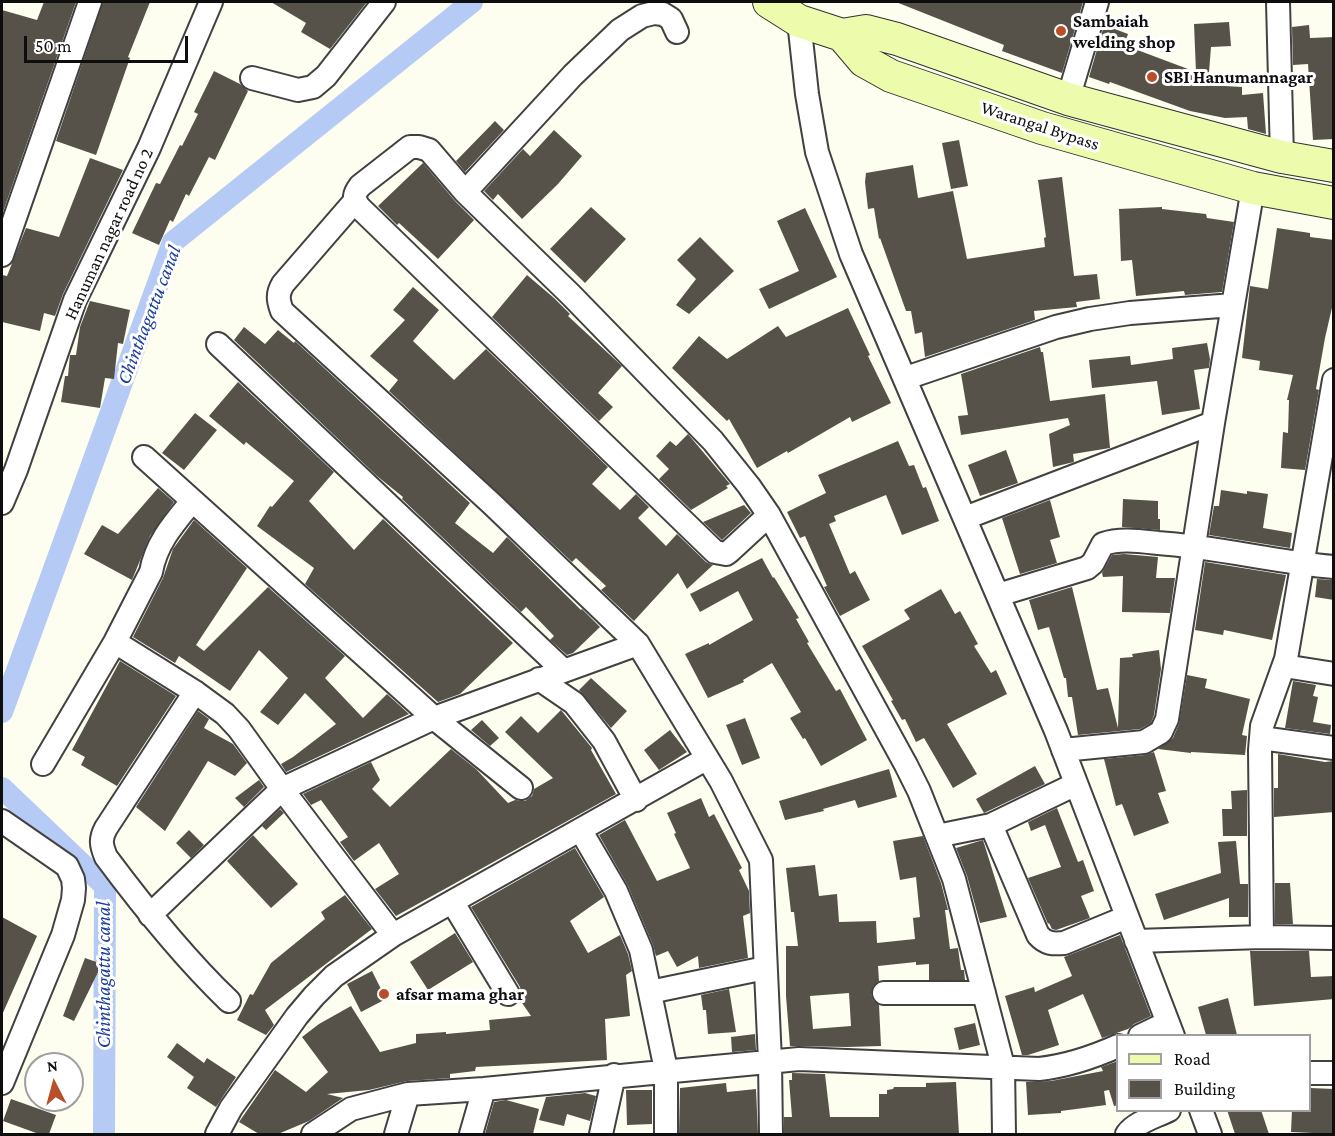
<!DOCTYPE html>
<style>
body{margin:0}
#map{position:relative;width:1335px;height:1136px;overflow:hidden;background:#fdfeef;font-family:"Crimson Pro",serif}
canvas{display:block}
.frame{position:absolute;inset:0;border:3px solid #0e0e0e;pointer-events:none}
.legend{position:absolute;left:1116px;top:1034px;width:195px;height:78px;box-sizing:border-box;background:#fff;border:2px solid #9f9f9f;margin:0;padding:8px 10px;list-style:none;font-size:18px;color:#0e0e0e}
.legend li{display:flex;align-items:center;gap:12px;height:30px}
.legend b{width:30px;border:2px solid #9f9f9f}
.north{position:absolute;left:24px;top:1052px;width:60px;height:60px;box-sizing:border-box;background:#fff;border:2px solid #9f9f9f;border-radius:50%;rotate:354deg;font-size:16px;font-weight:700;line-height:24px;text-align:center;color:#0e0e0e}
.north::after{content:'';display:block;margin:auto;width:21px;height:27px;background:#b94e2b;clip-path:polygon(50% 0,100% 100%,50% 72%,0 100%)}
.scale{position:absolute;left:24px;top:36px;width:164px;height:27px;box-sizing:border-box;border:3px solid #0e0e0e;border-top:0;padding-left:8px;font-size:18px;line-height:21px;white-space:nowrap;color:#0e0e0e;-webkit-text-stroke:4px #fff;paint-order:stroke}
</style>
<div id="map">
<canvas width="1335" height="1136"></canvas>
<div class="frame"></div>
<ul class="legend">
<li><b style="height:8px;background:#edfcac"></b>Road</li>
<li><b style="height:16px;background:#56524a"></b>Building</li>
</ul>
<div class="north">N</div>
<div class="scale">50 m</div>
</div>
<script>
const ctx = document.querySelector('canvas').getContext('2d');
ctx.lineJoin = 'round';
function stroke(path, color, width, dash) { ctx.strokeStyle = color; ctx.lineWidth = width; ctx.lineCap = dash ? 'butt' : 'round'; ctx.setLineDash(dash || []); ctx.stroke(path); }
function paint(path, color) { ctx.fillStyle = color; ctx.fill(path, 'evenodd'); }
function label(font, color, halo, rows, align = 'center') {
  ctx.font = font + ' "Crimson Pro",serif'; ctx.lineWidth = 6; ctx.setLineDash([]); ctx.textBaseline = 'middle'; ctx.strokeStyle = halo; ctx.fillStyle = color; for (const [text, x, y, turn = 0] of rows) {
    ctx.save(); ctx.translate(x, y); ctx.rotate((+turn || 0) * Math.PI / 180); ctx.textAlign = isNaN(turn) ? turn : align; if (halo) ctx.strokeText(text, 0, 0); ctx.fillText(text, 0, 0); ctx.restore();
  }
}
stroke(new Path2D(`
 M2,712L173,242L472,2
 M2,788L105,886L104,1134`), '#b5caf4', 22);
paint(new Path2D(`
 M44,2H76L2,215V10L37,20Z
 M103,2H150L128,57L130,58L96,155L56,141Z
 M271,2H367L330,49L301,32L306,23Z
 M896,2H1083L1062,73L1002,51L1004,45Z
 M1107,15L1116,19L1112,28L1128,34L1124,45L1196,72L1194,24L1229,22L1231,46L1211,47L1208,85L1242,87V95L1263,93L1266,134L1248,129L1247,117L1225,118L1190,111L1110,82L1109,84L1089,77Z
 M1309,25L1310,38L1334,37V139L1313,140L1308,64L1293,65L1292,27Z
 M214,71L240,84L248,91L215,160L209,157L189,196L186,194L173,222L170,220L159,245L132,233L156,183L160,184L180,145L182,146L198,114L194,112Z
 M495,121L504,130L465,172L456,161Z
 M554,130L582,156L558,184L522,219L498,194L493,200L484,191L523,149L530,156Z
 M959,140L968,186L951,189L942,143Z
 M90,158L123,170L63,294L55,316L44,313L40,331L2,322V275L7,276L26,228L59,237Z
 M423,163L455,201L474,220L438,259L399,223L397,225L378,206Z
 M913,165L918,198L953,191L967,259L1045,247L1044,238L1046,237L1038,180L1062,177L1074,276L1097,274L1100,299L1076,302L1077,307L1034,311L1035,320L925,357L922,332L915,334L911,311H906L880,238L879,239L874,208L868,209L865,182L866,173Z
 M591,207L626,239L585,283L550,249Z
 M1162,207V209L1206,214L1207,218L1234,222L1222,292L1185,295L1184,291L1136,296L1132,260L1121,261L1119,209Z
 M805,208L837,277L769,309L759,289L799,271L777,221Z
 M1277,228L1310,233V237L1334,240V299L1325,338L1316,389L1319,390L1305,470L1281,468L1283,432L1288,433L1289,400H1287L1293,375L1259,370L1260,361L1242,358L1250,286L1268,289Z
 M700,237L734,271L689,314L676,305L696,279L677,260Z
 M527,275L554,298L570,314L568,316L622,366L598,393L613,407L599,421L492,317Z
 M413,287L439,310L413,341L454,380L486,349L608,467L592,484L620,510L636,494L649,507L638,518L666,546L677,534L706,562L713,565L687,589L678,573L634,621L601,590L606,586L576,558L572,562L389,391L398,380L370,356L405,320L393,310Z
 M90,301L130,310L123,344L118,343L114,379L105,378L100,408L61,402L65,376H68L70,355H76L80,327Z
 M848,308L870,355L868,356L891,403L852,422L850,417L788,453L787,451L757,468L729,419L727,421L672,368L699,336L727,359L778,326L786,337Z
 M244,327L265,344L278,330L294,343L295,341L470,503L455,523L493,553L507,537L581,610L582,609L600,627L573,653L567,655L550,640L554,636L526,607L521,612L402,499L403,497L377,476L234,340Z
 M1207,343L1210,359L1209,368L1194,370L1200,409L1162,415L1157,381L1092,388L1089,360L1130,356L1131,365L1173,359L1172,348Z
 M1040,347L1041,352H1043L1050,401L1105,394L1110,448L1073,454L1074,462L1053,467L1049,434L1070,425L1068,418L961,435L958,416L968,415L961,374Z
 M238,382L334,472L309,501L354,550L383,519L513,643L460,694L438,702L305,584L314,568L257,526L270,506L272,507L294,481L246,442L244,445L209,416Z
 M195,413L217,430L184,470L162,453Z
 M688,434L730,484L726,486L728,488L691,510L659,479L669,469L656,456L670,441L676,446Z
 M898,441L909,466L914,465L923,488L926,487L939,521L902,535L886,495L834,516L836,521L829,524L850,574L855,571L870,600L840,616L824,587L827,586L805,536L800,538L787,512L826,493L818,475Z
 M1006,450L1018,483L980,496L968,465Z
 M158,488L174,502L150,536L132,580L84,554L102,525L118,534Z
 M1221,490L1247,494V491L1268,494L1263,528L1292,533L1290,548L1209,535L1214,506H1219Z
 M1123,499L1158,501V519H1160V530L1122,527Z
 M1050,500L1060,537L1050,540L1057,563L1020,574L1002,518Z
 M744,505L751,513L722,540L703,522Z
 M194,520L247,568L196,645L204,651L268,587L345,656L325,678L363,718L387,694L409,714L286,772L281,764L293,757L336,724L305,693L278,725L260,712L288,678L259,650L230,691L179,656L175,663L133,637L163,578L173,549Z
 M1124,554L1158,557L1156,578H1175L1170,613L1122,612L1123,576L1103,577L1102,573L1112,555Z
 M762,558L773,578L774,577L799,618L796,619L809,642L807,643L836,691L840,689L867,740L821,766L805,738L803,739L790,718L801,712L772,663L743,680L744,682L708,698L685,654L709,643V645L753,620L738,591L700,612L690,594Z
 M1205,562L1286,575L1272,640L1224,630L1223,635L1195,630Z
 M1317,579L1334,580V600L1315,597Z
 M1072,587L1097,690L1108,688L1118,728L1120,658L1133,657L1132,654L1159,650L1161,669L1154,715L1151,723L1140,729L1078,735L1072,697H1068L1066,678H1064L1049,627L1038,630L1029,600Z
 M941,589L955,614L960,611L978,644L974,646L991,673L996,670L1007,694L947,724L977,774L953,788L924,738L916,742L905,719L902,720L891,701L893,700L862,646L910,619L904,610Z
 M120,661L176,696L117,786L81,765L85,757L72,750Z
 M1187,675L1207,679L1205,688L1250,699L1242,735L1247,736L1245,755L1191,752V753L1158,749L1173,738L1179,724Z
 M591,678L627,711L611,728L579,690Z
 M1293,681L1316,685L1313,696L1318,697L1313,722L1331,725L1330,734L1285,728Z
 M561,710L592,748L591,750L616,794L396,916L375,889L399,874L379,843L354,861L340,842L348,837L321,800L311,805L303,794L371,762L380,780L372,789L390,807L451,749L476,769L508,803L515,800L525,801L532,796L534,789L553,778L505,732L521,716L538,733Z
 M198,711L209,719L204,728L233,744L247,763L235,776L208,761L165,831L136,807Z
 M745,718L760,758L742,765L726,725Z
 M482,720L499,738L490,746L471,730Z
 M670,730L687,752L659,770L644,750Z
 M1154,752L1166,791L1158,793L1169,823L1134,836L1122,804L1116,806L1104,759L1145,755Z
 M1278,754L1325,762L1334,761V812L1274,817V788H1278Z
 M1035,766L1045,784L984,813L976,799Z
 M889,769L897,797L858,808L855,800L823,809L824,811L785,820L779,801Z
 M259,780L264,787L244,807L235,798Z
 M1247,790V836H1223L1222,809H1232L1231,791Z
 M701,798L709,817L714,814L742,868L739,870L749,891L750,913L743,916L748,958L699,968L698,956L677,967L668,951L656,956L653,945L628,886L599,835L625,820L657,881L690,868L674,834L676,833L667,813Z
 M1057,808L1078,862L1083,860L1094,891L1081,896L1090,918L1056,930L1052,929L1049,923L1048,924L1028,878L1061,867L1045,825L1031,831L1028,822Z
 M280,809L284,813L266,830L262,826Z
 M189,830L204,845L191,858L176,843Z
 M253,835L298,884L271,908L227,861Z
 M923,836L941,883L948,910H945L950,949L958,948L961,970H964L965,980H929V964L916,965V962L878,966L879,981L873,986L871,994L873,1000L879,1005L881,1046L847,1047L790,1046L786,996V946H798L794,912H791L786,868L815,865L819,896L837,894L839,922L876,921L877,943L915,939L913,918L920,917L916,877L900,880L893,841ZM849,993L851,1026L813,1029L810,996Z
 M983,840L1007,917L980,923L967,876L956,848Z
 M1236,841L1240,884H1248V924V917H1229V898L1164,920L1155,894L1221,873L1218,842Z
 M575,848L604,897L570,921L588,953L620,935L628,954L632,971L626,975L630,1016L605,1019L607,1060L476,1067L475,1071L450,1074V1078L407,1081L369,1090L327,1094L343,1098L309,1121L278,1134H259L239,1122L275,1070L306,1092L328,1072L302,1037L319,1024L351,1006L380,1052L416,1043V1034L446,1032V1034L490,1030L489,1020L531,1016L520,1000L521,993L520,987L471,907Z
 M1275,883H1290L1293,924H1275Z
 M345,895L372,929L265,1010L274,1025L266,1035L237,1020L250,994L253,995L271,963L325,919L321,912Z
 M2,917L37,936L2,1015Z
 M455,933L473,962L428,990L410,962Z
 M1120,935L1151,1016L1134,1024L1128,1029L1102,1038L1083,994L1048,1010L1059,1045L1028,1055H1022L1005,996L1034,987L1035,992L1072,976L1064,957Z
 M1250,951H1309L1311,977L1334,976V999L1254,1006Z
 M85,958L102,964L74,1021L63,1016Z
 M372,971L386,999L361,1012L347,984Z
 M729,989L736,1032L708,1034L706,1010H703L701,995Z
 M1228,998L1237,1035H1206L1198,1007Z
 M975,1023L980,1045L959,1050L954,1028Z
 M755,1034L756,1050L732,1052L731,1037Z
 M177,1043L204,1063L207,1058L236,1077L216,1107L187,1088L194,1077L167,1057Z
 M1118,1061V1105L1114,1106L1109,1090L1104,1091L1106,1105L1061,1111V1113L1028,1115L1026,1082L1051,1081L1103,1071L1101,1067Z
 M792,1073L825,1074L830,1117H879V1094H887V1090L893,1089L894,1087H926V1083L956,1082L959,1134H784V1117H792L789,1080H792Z
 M726,1083L727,1092L756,1089L758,1134H679L680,1088Z
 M1310,1088L1334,1089V1134L1291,1132L1292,1110H1310Z
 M626,1090H652V1124L627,1125Z
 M585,1093L596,1096L590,1121L567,1114L564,1126L539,1120L546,1097Z
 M11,1099L56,1115L49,1134H39L3,1121Z
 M506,1100L539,1109L533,1134H485L494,1102Z
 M1227,1110H1261L1269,1134H1235Z`), '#56524a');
const minor = new Path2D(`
 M1278,2L1282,157
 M799,21L807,94L817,152L851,254L1056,731L1173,1036
 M252,78L298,90L313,87L326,76L384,2
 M1068,99L1097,2
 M465,192L573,75L620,30L642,16L654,13L663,14L671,19L677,32
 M355,201L283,284C277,294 278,300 282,311L492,504L638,644L721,781L761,860L770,1061L771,1134
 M2,255L90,2
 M218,344L563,670
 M906,378L1056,327L1090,319L1130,313L1233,305
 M144,457L434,718L521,788
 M2,503L16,470L75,300L149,148L211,2
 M769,515L730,551L726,554L715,552L359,207C353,198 354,194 360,186L410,147H419L429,150L465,192L571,295L713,441L749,486L769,515L906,765L919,791L954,879L1003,1066L1004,1134
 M965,518L1213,423L1253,188
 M998,595L1087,568L1093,563L1103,544C1120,538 1140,541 1158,543C1217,547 1275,562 1334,567
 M115,642L195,692L225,714L239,729L282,789L393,935L706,759
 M1284,666L1334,674
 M539,679L574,703L604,741L636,800
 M195,692L106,828C100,839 101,845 106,857C144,908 183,957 229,1001
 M1261,738L1334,748
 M1063,750L1144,742L1161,732L1167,719L1213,423
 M43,764L115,642L151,572C156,543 174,523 192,501
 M2,821L67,866L73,879L74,888L73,900L63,935L2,1083
 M991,825L1038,935C1046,944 1053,944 1064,943L1127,917
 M581,831L616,891L641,950L666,1070V1134
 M937,836L991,825L1076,784
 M453,903L508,994
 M150,915L282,789L434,718L638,644
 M1262,937L1260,750L1262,726L1286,659L1334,380
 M1136,941L1262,937L1334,938
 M650,992L765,968
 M884,993H984
 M1140,1036L1167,1023
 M1310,1073H1334
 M1201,1110L1210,1134
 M217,1134L231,1108L297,1016L314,996L334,976L393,935
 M313,1134L351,1109L408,1094L484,1089L799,1059L1039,1069C1067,1066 1091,1058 1118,1046
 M396,1134L408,1094
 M471,1134L484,1089
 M601,1134L614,1075
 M1127,1134C1136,1122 1155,1117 1169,1110`);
const secondary = new Path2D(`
 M769,2L799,21L842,35L864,61L891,76L1042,128L1253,188L1334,203
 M842,35L866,31L897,39L1068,99L1282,157L1334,166`);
stroke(minor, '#414141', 26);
stroke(secondary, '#303030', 34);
stroke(minor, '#fff', 22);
stroke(secondary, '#edfcac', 32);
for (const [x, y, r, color] of [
 [1061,31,6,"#b94e2b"],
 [1152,77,6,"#b94e2b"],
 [384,994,6,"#b94e2b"]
]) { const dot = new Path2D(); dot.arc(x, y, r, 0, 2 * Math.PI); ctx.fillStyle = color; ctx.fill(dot); stroke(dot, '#fff', 2); }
label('bold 18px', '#0e0e0e', '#fff', [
 ["Sambaiah",1073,21],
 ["welding shop",1073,42],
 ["SBI Hanumannagar",1164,77],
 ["afsar mama ghar",396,994]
], 'left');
label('18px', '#0e0e0e', '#fff', [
 ["Warangal Bypass",1040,126,18],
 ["Hanuman nagar road no 2",109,234,-65]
]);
label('italic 20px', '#1b3d9b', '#fff', [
 ["Chinthagattu canal",149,315,-69],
 ["Chinthagattu canal",104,975,-90]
]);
</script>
